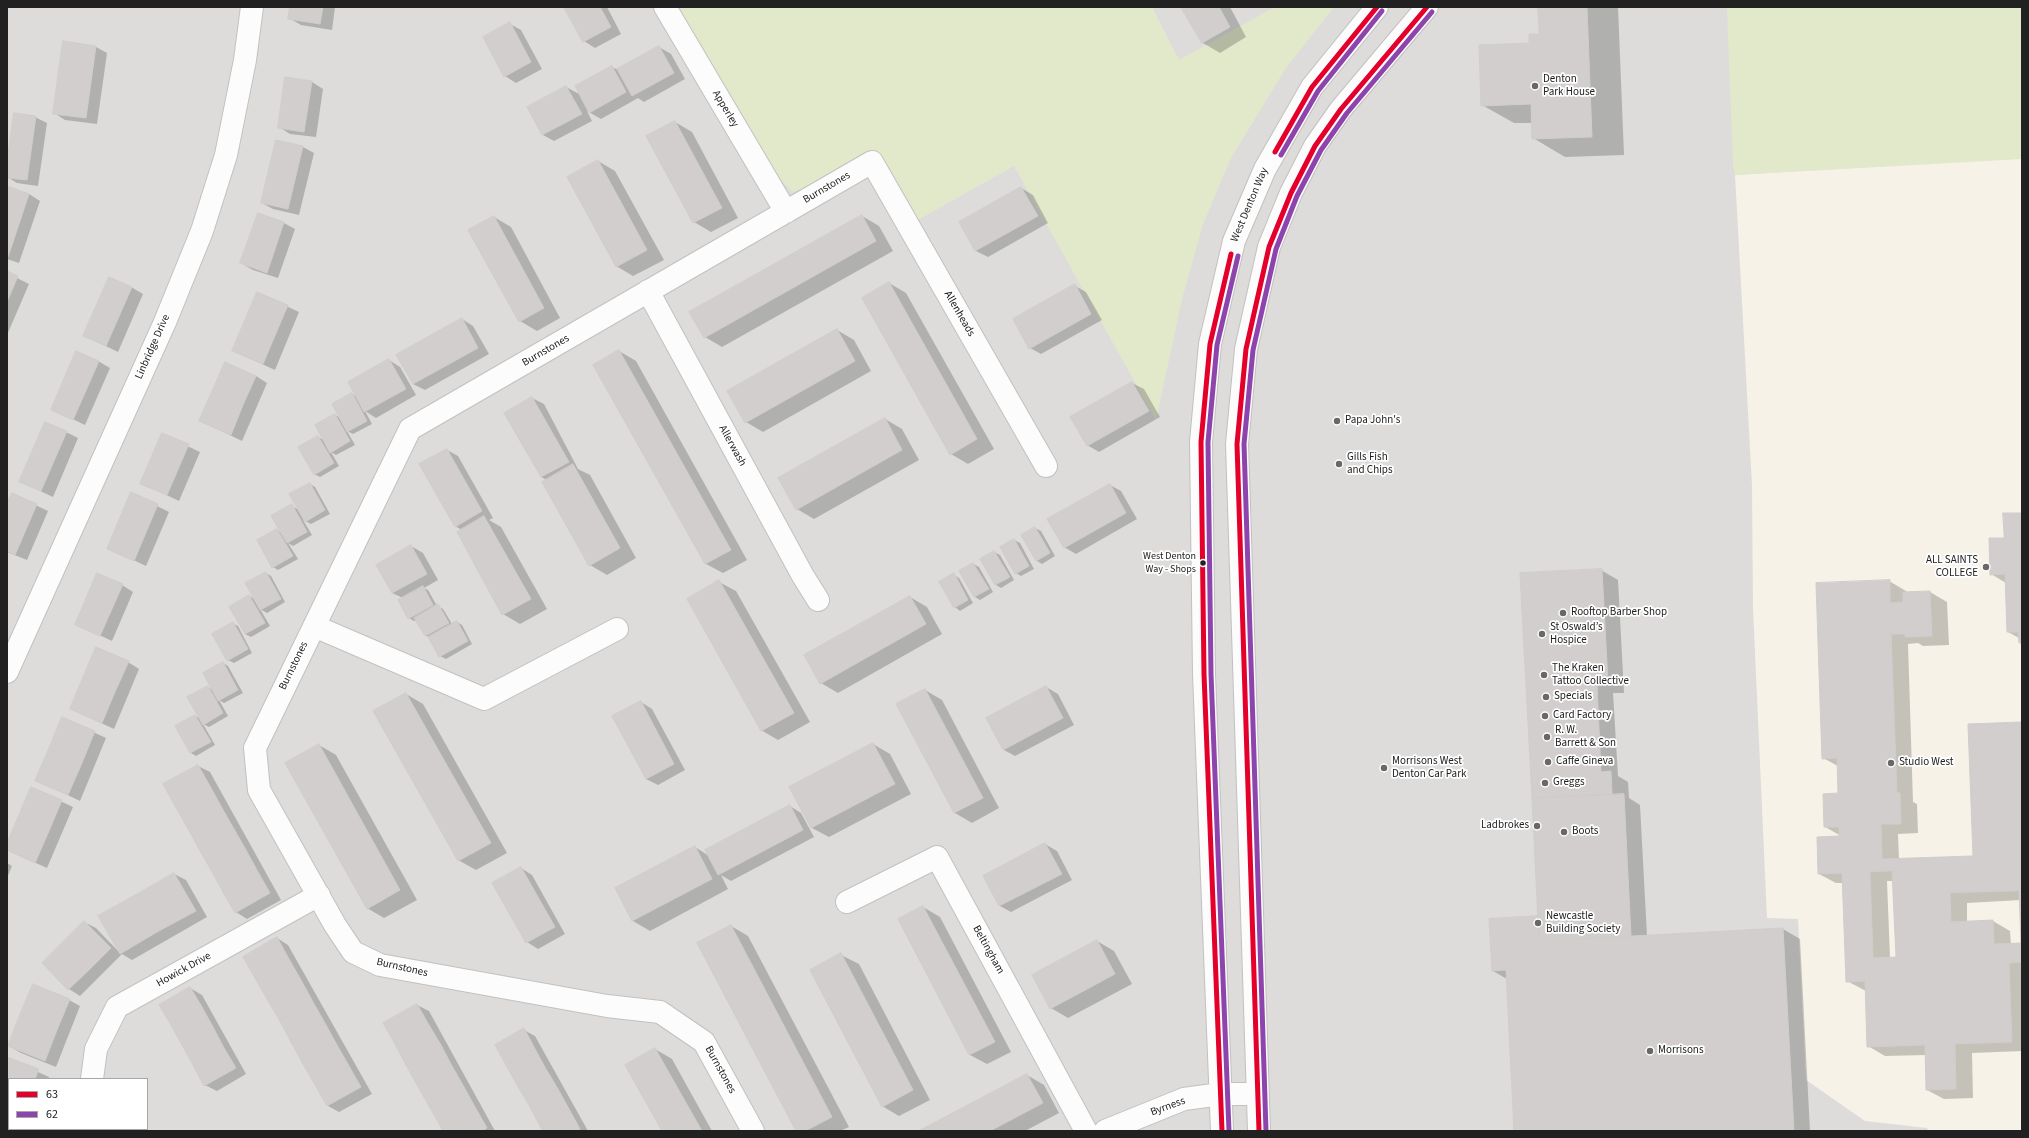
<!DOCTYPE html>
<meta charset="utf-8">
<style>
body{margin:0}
#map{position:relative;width:2029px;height:1138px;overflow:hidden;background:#eeecea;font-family:"Source Sans 3",sans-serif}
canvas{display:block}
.frame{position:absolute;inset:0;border:8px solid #212121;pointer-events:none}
.legend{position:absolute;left:8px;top:1078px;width:140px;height:52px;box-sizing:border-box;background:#fff;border:1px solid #a6a6a6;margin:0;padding:5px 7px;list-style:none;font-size:12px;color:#212121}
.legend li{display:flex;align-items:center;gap:8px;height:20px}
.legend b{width:20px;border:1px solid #a6a6a6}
</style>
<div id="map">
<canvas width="2029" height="1138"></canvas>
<div class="frame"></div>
<ul class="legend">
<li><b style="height:5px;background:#e4002b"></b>63</li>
<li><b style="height:5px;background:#8e44ad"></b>62</li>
</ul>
</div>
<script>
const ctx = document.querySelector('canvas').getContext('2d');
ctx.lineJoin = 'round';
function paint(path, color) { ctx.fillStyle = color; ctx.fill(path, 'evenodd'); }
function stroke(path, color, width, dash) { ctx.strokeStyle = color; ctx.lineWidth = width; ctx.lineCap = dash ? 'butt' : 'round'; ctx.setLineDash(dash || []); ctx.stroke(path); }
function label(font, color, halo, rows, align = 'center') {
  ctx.font = font + ' "Source Sans 3",sans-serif'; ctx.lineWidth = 3.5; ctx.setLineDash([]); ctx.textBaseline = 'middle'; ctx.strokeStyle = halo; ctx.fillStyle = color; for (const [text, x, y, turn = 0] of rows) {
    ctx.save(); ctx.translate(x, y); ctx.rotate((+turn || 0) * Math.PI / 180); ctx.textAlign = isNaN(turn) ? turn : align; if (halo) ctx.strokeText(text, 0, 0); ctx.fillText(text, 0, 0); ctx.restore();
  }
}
paint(new Path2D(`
 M7,7H2022V1131H7ZM9,1079H147V1129H9Z`), '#dddcdb');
paint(new Path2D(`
 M2018,158L2022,159V1131H1928L1927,1128L1865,1121L1806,1080L1798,919L1767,918L1753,609L1752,485L1735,175Z`), '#f6f2e7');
paint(new Path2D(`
 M675,7H1152L1179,60L1275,7H1334L1286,68L1231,158L1203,224L1182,299L1156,420L1014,166L916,221L876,149L805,187L793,192L775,174Z
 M1727,7H2022V159L1735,175L1733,164Z`), '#e2e9cb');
paint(new Path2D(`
 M291,7H335L332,30L301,25L289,18Z
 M565,7H607L621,34L595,48L584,41Z
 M1182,7H1230L1246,37L1220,53L1203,43Z
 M1539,7H1618L1624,155L1565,157L1533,138L1532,123H1514L1482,105L1540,35Z
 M510,24L521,30L542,69L516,83L505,76Z
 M96,47L107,53L97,124L65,120L54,113Z
 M659,47L671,54L685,79L644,102L638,98L601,119L587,111L592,121L554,141L543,135L529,108L566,87L581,95L612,67L618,70Z
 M286,78L312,82L323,89L316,137L290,134L279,127Z
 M35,117L47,123L38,186L17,183L7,177V169Z
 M675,122L692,132L738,218L711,232L694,222Z
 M303,147L314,153L299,215L273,209L262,203Z
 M598,161L615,171L664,260L633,276L616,266Z
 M7,187L29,194L40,201L19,263L7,259Z
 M1021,188L1033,195L1048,223L988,257L976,251L960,223Z
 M258,214L284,223L295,229L278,278L253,270L241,263Z
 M862,216L879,226L893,251L722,347L705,337Z
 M494,217L511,227L560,318L537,331L520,321Z
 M7,273L29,284L7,335Z
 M889,283L906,293L994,449L968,464L951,454Z
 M1075,286L1086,292L1102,320L1041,354L1030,348Z
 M131,287L143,294L118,352L85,336Z
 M258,293L299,312L275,370L233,351Z
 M462,319L473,326L489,354L425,390L413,384Z
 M837,330L854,340L871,371L763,432L746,422Z
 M619,351L636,361L747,560L723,573L706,564L594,365Z
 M389,360L400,367L416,395L376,418L365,411L372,424L353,434L347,431L355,445L336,455L331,452L339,466L320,477L314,474L318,437L324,440L335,415L341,418L352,394L357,397Z
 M98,361L110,368L85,425L52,409Z
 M256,376L267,383L242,441L201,421Z
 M1132,383L1144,389L1160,417L1099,452L1087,445Z
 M532,398L544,404L578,469L590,475L636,558L607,575L590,565L547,480L541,477Z
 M885,419L902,429L919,460L814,519L797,509Z
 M66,432L78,438L53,497L21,482Z
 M162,434L200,452L179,501L141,483Z
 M447,450L458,456L493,518L489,520L501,527L547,609L520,624L503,614L462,530L455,526Z
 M310,484L315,487L330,514L311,524L303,520L312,535L293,546L288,543L298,559L278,570L273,567L277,530L282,533L292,506L299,510Z
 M1110,485L1121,491L1137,519L1076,554L1064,547Z
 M131,493L169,512L146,566L108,548Z
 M12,494L48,511L27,560L7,552V506Z
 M2022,514V644L2020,643L2019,638L2008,632L2006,583L1991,574L2005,539Z
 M1035,528L1041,531L1055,556L1042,564L1037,561L1022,535Z
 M1014,540L1020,543L1034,569L1021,576L1016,573Z
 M411,546L423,553L438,580L424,588L428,590L437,606L443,609L452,624L457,622L462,625L472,644L446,659L440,656L430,638L425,635L417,620L414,621L409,618L403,598L392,593Z
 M994,552L1000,555L1014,580L1001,588L996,585L982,559Z
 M973,564L979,567L993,592L980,600L975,597L960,571Z
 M1601,570L1618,580L1624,693H1613L1618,776L1628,782L1629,798L1640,805L1647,936L1783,929L1800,939L1810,1131H1515L1507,979L1493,971L1539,917L1521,574Z
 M266,573L271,576L285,602L267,613L260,609L270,626L251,637L245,634L249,596L256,600Z
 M954,575L959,578L973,603L960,611L955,607Z
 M1889,581L1906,591L1907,593L1930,592L1947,602L1949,645L1923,646L1918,643L1908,644L1913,802L1917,804L1918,833L1898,834L1899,859L1974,857L2022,723V935L2021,900L1967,903V922L1993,921L2010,931L2011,945L2022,944V1051L1972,1053L1973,1098L1944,1099L1927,1090L1926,1055L1885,1056L1868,1046L1866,991L1847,981L1843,883H1836L1819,874L1843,837L1825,827L1839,794L1838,766L1823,758ZM1887,881H1893L1897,958H1890Z
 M719,582L736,591L810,722L778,740L761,730Z
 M122,585L133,592L112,641L76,624Z
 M910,597L927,607L942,634L838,693L821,683Z
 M232,623L238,626L252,653L234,663L228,660Z
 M128,662L139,669L114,729L71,709Z
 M223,663L228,666L243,693L224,703L219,700L228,716L209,727L203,724L215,745L196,756L191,753L176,726L195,716L201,719L208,687L213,690Z
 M1046,687L1058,694L1074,725L1015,756L1004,750L987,718Z
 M925,690L942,700L999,808L972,823L955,813L898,705Z
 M406,694L423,704L507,853L476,870L458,860Z
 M641,702L652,709L685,770L658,785L646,779Z
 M63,718L106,738L80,801L36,780Z
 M873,744L890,754L911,794L829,837L812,828Z
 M319,745L336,755L417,900L384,918L367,908Z
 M198,766L210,772L281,900L247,919L236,912Z
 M32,788L73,807L47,868L7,850V845Z
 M790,806L801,813L814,837L731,881L721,875L728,889L650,931L633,921L616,889L695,847L709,856Z
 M1045,844L1057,851L1072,880L1011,912L1000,906L984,876Z
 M7,863L12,866L7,878Z
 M521,868L532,875L565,934L538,949L527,942L494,884Z
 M174,874L186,880L207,917L132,960L122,954L80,996L69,989L43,963L84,922L96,928L119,952Z
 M923,907L940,917L1011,1052L987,1064L970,1055L899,920Z
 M731,926L748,936L849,1127L840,1131H797Z
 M277,938L288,945L372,1094L339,1112L328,1106L245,957Z
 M1097,941L1114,951L1132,984L1068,1018L1051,1008Z
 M841,955L859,964L930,1100L899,1116L882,1106Z
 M190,988L202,995L246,1074L217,1091L205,1085Z
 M69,1000L80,1006L56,1067L21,1053L9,1046Z
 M417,1005L429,1011L495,1131H444Z
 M524,1030L535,1036L588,1131H544Z
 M655,1049L672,1059L712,1131H663Z
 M7,1058L49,1077V1079H9V1123L7,1122Z
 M1027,1075L1044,1085L1059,1113L1025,1131H921Z`), '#0003');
const building = new Path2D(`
 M290,7H323L320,24L288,19Z
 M564,7H600L611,27L583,42Z
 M1181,7H1219L1230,27L1202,43Z
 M1538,7H1587L1592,137L1532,139L1531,104L1481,106L1479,45L1529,43V34H1539Z
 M510,22L531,62L504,77L483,37Z
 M63,41L96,46L86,118L53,114Z
 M659,46L674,73L632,96L617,69Z
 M612,66L626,92L589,113L575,86Z
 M285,77L312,81L304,132L278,128Z
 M566,86L582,114L542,135L527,107Z
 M14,113L36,116L27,180L7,178V162Z
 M675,121L722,208L693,223L646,136Z
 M276,140L303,146L288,209L261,203Z
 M598,160L647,250L616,267L567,177Z
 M7,186L29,194L8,257H7Z
 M1021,187L1038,216L975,251L959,222Z
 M258,213L284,222L267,273L240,263Z
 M862,215L876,241L704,338L689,312Z
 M494,216L544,308L519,322L468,230Z
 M7,271L18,276L7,302Z
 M109,277L132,287L106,346L83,336Z
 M889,282L977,439L950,455L862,298Z
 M1075,284L1091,314L1029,349L1013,319Z
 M257,292L288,305L263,364L232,351Z
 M462,318L478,348L413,384L396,355Z
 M837,329L855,361L745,423L727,391Z
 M619,350L731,550L705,564L593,365Z
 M76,351L99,361L73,420L51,410Z
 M389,359L406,389L364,412L348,382Z
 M225,362L256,376L243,405L212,392Z
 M1132,382L1149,411L1087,446L1070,417Z
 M212,392L243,405L231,435L199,421Z
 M352,393L367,421L347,432L332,404Z
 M532,397L569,462L541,477L504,413Z
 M335,414L350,441L330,453L315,425Z
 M885,418L902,450L796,510L778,478Z
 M45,422L67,431L41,491L19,482Z
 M162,433L189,444L167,495L140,484Z
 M318,436L334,463L314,475L298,447Z
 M447,449L482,511L455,527L419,464Z
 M573,464L620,548L589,566L542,482Z
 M310,483L325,510L305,522L289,494Z
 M1110,484L1126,513L1064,548L1047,519Z
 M131,492L158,504L134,561L107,549Z
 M12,493L37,504L15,555L7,551V503Z
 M292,504L307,532L287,543L271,516Z
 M2003,513H2022V643H2019L2018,632H2007L2005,574L1990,575L1989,538H2004Z
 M484,516L531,599L502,615L457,532Z
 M1035,527L1050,553L1036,561L1021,535Z
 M277,529L293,556L272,568L257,540Z
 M1014,539L1029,566L1015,574L1000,547Z
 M411,545L427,574L392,593L376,565Z
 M994,551L1010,577L995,585L980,559Z
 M973,563L989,589L974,597L959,571Z
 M1602,569L1608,683L1597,684L1601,772L1611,771L1612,794L1532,798L1520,573Z
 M266,572L281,599L260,610L245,583Z
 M97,573L123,584L100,636L75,625Z
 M954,573L968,600L954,608L939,582Z
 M719,580L794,713L761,731L687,599Z
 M1890,580V603L1903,602V592L1930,591L1932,636L1905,637V634H1891L1897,793H1900L1901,824H1881L1882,859L1973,856L1968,724L2022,722V962L2009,963L2012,1042L1955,1044L1956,1089L1926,1090L1925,1045L1867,1047L1865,981L1846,982L1842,873L1818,874L1817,837L1839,836V827H1824L1823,794L1838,793L1837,758L1822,759L1816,583ZM1892,871L1896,957L1873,958L1870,872ZM2019,891L2021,943L1994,944L1993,920L1951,922L1950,893Z
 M423,586L433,605L408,619L398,600Z
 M249,595L265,623L245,634L229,607Z
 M910,596L926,624L820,684L804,655Z
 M438,604L449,623L425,636L414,618Z
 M457,621L468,641L439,657L428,637Z
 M233,622L248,649L227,661L212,634Z
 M96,647L129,661L115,692L83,678Z
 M223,662L238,690L218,701L203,673Z
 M83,678L115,692L102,723L70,709Z
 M208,686L223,713L203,725L187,697Z
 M1046,686L1063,718L1003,750L986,718Z
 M925,689L983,798L954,813L896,704Z
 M406,693L491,843L458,861L373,711Z
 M641,701L674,764L646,779L612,716Z
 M195,715L211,742L190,753L175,726Z
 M62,717L95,731L82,763L49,749Z
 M873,743L895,784L811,828L789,787Z
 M319,744L400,890L367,909L285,763Z
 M49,749L82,763L68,795L35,781Z
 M198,765L210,786L175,806L163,784Z
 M210,786L222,808L187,827L175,806Z
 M31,787L62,800L49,831L18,818Z
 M1624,794L1631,936L1539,941L1532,798Z
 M790,805L803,830L718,875L705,850Z
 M222,808L234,829L199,849L187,827Z
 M18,818L49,831L35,863L7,850V843Z
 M234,829L246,850L211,870L199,849Z
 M1045,843L1062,874L999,906L983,876Z
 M695,846L712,879L632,921L615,888Z
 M246,850L258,872L223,892L211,870Z
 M521,867L555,927L526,943L492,883Z
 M258,872L270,893L235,913L223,892Z
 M174,873L196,911L157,932L136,895Z
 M136,895L157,932L120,954L98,916Z
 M923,906L995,1042L969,1055L898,919Z
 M1538,916L1539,941L1783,928L1794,1131H1514L1506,970L1492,971L1489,919Z
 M84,921L111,948L90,969L63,942Z
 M731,925L832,1117L805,1131H796L697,943Z
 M277,937L289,959L255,978L243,957Z
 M1097,940L1115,974L1050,1009L1032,975Z
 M63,942L90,969L68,990L42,963Z
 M841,953L913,1090L882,1107L810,970Z
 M289,959L301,980L267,999L255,978Z
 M301,980L313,1002L280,1021L267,999Z
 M33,984L70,999L57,1030L20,1015Z
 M190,987L202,1007L171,1025L159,1005Z
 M313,1002L325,1023L291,1042L280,1021Z
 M417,1004L429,1025L395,1044L383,1023Z
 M202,1007L213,1027L182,1045L171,1025Z
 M20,1015L57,1030L45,1061L8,1046Z
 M325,1023L337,1045L303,1064L291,1042Z
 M429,1025L441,1045L406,1065L395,1044Z
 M213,1027L224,1048L193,1065L182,1045Z
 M524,1028L535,1049L506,1065L495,1045Z
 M337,1045L349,1066L315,1085L303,1064Z
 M441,1045L452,1066L417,1085L406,1065Z
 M224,1048L236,1068L204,1086L193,1065Z
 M655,1048L702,1131H662L625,1065Z
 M535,1049L546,1069L517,1085L506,1065Z
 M7,1057L39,1069L35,1079H9V1090L7,1089Z
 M349,1066L361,1087L327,1106L315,1085Z
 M452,1066L464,1087L429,1106L417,1085Z
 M546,1069L558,1089L529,1105L517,1085Z
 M1027,1074L1043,1103L990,1131H919Z
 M464,1087L475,1107L441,1127L429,1106Z
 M7,1089L9,1090V1122L7,1121Z
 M558,1089L569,1109L540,1126L529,1105Z
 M475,1107L487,1128L482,1131H443L441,1127Z
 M569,1109L580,1129L578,1131H543L540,1126Z
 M114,1129H128L133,1130L114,1131Z`);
paint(building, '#d1cecd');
stroke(building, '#d1cdcb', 1);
const minor = new Path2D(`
 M665,7L786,212
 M648,291L803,576L818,600
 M314,626L484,699L617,629
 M7,672L165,322L202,231L226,155L245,60L252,7
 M847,902L937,857L1086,1131
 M92,1079L96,1049L117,1007L319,895
 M84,1131L85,1129
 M753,1131L704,1042L660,1012L607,1006L380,965L353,952L335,925L259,790L255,748L410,429L872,162L1046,466
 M1105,1131L1184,1099L1221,1094H1257`);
const tertiary = new Path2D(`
 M1222,1131L1204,674L1201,442L1210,344L1234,241L1265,169L1312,87L1377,7
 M1259,1131L1237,444L1246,349L1269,247L1291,193L1315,146L1341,109L1427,7`);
stroke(minor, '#c2c1c0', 24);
stroke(tertiary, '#c2c1c0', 24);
stroke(minor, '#fcfcfc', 22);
stroke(tertiary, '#fcfcfc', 22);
stroke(new Path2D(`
 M1275,152L1312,87L1377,7
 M1222,1131L1204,674L1201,442L1210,344L1231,254
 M1259,1131L1237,444L1246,349L1269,247L1291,193L1315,146L1341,109L1427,7`), '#e4002b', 5);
stroke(new Path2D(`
 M1281,155L1318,91L1382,11
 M1229,1131L1211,674L1208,442L1217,345L1238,256
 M1266,1131L1244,444L1253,350L1276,249L1297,196L1321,150L1347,113L1432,12`), '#8e44ad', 5);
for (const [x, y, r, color] of [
 [1535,86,4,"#696867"],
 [1337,421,4,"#696867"],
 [1339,464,4,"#696867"],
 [1203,563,3.5,"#212121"],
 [1986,567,4,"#696867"],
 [1563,613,4,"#696867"],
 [1542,634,4,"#696867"],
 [1544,675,4,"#696867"],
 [1546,697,4,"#696867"],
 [1545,716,4,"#696867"],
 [1547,737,4,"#696867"],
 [1548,762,4,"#696867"],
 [1891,763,4,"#696867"],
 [1384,768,4,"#696867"],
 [1545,783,4,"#696867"],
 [1537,826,4,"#696867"],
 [1564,832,4,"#696867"],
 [1538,923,4,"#696867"],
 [1650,1051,4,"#696867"]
]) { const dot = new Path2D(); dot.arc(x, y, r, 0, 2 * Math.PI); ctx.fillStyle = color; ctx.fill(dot); stroke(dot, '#fff', 1.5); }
label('10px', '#212121', '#fff', [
 ["West Denton",1196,557],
 ["Way - Shops",1196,570]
], 'right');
label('11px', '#212121', '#fff', [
 ["Denton",1543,80],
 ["Park House",1543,93],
 ["Papa John's",1345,421],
 ["Gills Fish",1347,458],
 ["and Chips",1347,471],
 ["ALL SAINTS",1978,561,"right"],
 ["COLLEGE",1978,574,"right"],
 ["Rooftop Barber Shop",1571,613],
 ["St Oswald’s",1550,628],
 ["Hospice",1550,641],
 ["The Kraken",1552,669],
 ["Tattoo Collective",1552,682],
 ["Specials",1554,697],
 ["Card Factory",1553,716],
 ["R. W.",1555,731],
 ["Barrett & Son",1555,744],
 ["Morrisons West",1392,762],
 ["Denton Car Park",1392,775],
 ["Caffe Gineva",1556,762],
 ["Studio West",1899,763],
 ["Greggs",1553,783],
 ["Ladbrokes",1529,826,"right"],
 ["Boots",1572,832],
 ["Newcastle",1546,917],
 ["Building Society",1546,930],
 ["Morrisons",1658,1051]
], 'left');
label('11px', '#212121', '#fff', [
 ["Apperley",725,109,59],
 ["Burnstones",827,188,-30],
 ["West Denton Way",1250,205,-67],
 ["Allenheads",959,314,60],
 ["Linbridge Drive",153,347,-66],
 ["Burnstones",546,351,-30],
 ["Allerwash",732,446,61],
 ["Burnstones",294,666,-64],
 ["Beltingham",988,950,61],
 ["Burnstones",402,968,13],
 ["Howick Drive",184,970,-29],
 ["Burnstones",720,1070,61],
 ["Byrness",1168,1107,-20]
]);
</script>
